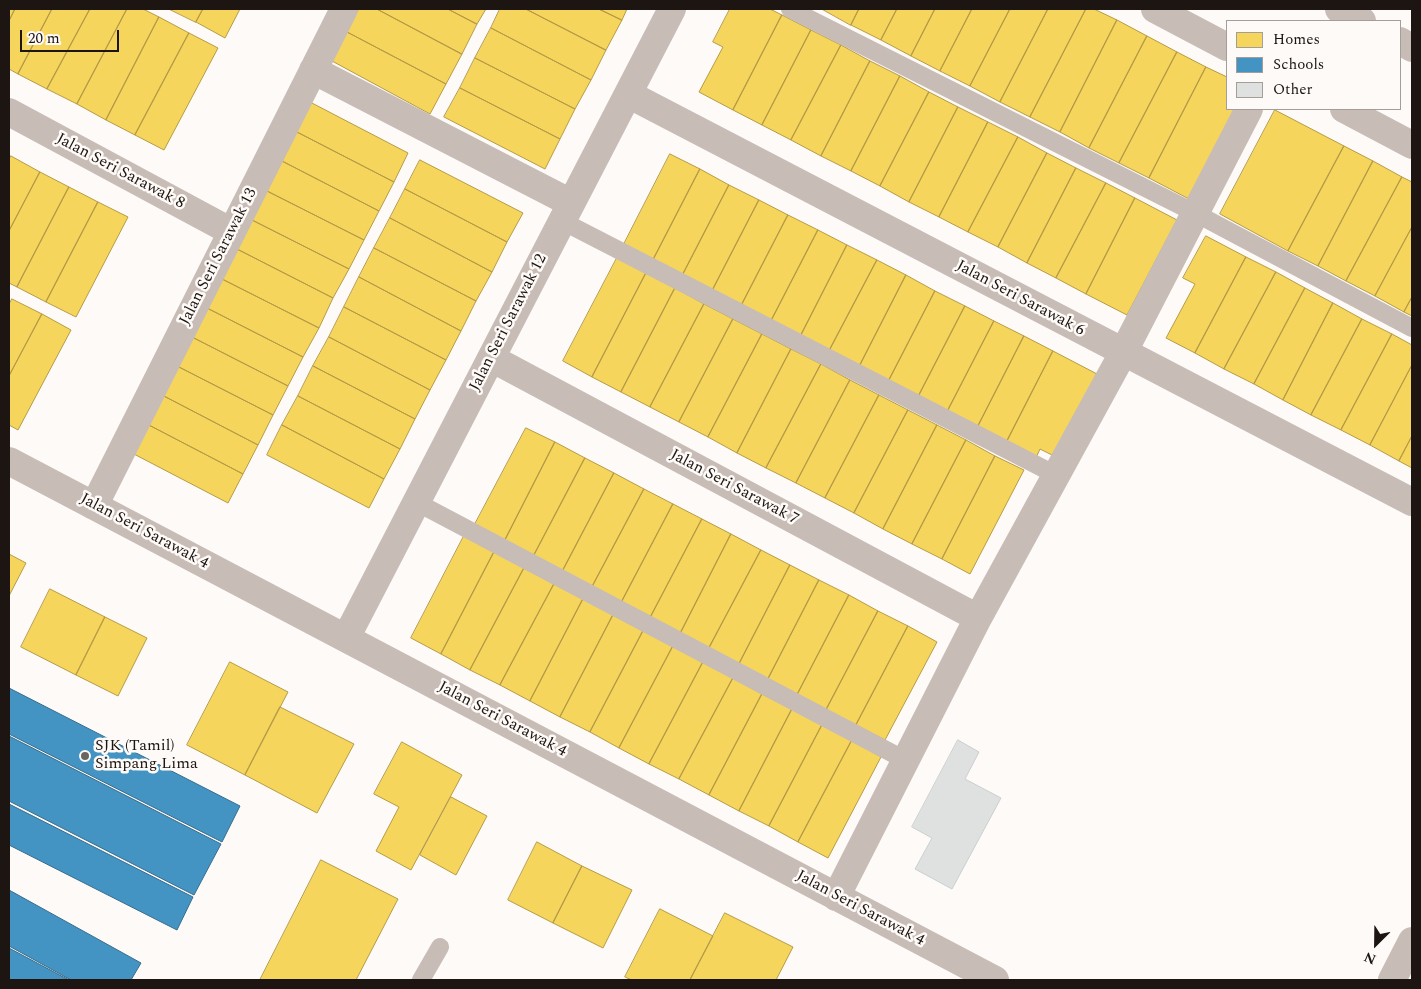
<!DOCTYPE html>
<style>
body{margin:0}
#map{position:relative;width:1421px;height:989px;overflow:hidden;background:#fdfaf8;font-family:Spectral,serif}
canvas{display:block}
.frame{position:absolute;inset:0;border:10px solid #1c1511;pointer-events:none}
.legend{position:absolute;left:1226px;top:20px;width:175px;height:90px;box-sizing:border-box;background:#fefaf7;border:1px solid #a49e9b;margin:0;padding:6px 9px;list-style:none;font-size:15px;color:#1c1511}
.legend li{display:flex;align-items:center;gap:10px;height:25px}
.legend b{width:25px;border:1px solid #a49e9b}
.north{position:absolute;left:1351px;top:919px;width:50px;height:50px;-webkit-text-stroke:4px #fefaf7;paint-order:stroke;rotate:203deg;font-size:14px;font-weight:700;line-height:20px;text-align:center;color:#1c1511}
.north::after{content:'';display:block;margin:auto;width:18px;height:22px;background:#1c1511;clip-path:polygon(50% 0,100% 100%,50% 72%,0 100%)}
.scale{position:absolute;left:20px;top:30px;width:99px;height:22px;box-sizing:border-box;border:2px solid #1c1511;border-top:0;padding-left:6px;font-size:15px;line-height:18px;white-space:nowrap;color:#1c1511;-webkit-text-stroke:4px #fefaf7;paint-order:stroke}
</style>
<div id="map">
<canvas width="1421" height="989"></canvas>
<div class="frame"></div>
<ul class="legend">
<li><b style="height:14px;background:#f6d55c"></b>Homes</li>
<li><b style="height:14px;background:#4393c3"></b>Schools</li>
<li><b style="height:14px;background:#dee1e0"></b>Other</li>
</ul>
<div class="north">N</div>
<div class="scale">20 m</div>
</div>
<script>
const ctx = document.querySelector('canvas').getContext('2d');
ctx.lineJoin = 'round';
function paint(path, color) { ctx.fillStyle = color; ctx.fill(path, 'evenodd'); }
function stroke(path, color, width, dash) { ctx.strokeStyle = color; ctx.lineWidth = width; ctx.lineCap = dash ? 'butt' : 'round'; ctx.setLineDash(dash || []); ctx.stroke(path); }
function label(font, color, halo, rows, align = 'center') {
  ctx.font = font + ' Spectral,serif'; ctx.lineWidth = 5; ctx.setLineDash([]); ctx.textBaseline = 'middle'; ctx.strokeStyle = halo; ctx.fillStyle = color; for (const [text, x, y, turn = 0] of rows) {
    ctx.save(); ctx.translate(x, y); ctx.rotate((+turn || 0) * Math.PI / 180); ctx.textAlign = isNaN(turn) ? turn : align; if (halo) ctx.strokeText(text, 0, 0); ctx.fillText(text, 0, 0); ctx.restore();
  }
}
const homes = new Path2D(`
 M9,9H15L9,21Z
 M15,9H52L18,74L9,69V21Z
 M52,9H90L47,89L18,74Z
 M90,9H127L77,104L47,89Z
 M127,9H143L159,17L106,120L77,104Z
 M169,9H203L196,22Z
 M203,9H240L225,38L196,22Z
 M359,9H377L462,54L446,84L347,32Z
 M377,9H448L477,24L462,54Z
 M448,9H486L477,24Z
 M500,9H526L606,50L591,80L491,28Z
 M526,9H599L622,20L606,50Z
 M599,9H627L622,20Z
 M730,9H770L782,15L733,110L699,92L723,47L713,42Z
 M822,9H859L851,25Z
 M859,9H897L881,40L851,25Z
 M897,9H935L911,56L881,40Z
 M935,9H972L940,71L911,56Z
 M972,9H1010L970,86L940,71Z
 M1010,9H1048L1000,102L970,86Z
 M1048,9H1086L1030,117L1000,102Z
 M1086,9H1094L1117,20L1060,132L1030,117Z
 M782,15L811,30L762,125L733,110Z
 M159,17L189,33L135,135L106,120Z
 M1117,20L1147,36L1089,148L1060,132Z
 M491,28L591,80L575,109L475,58Z
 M811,30L841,45L791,140L762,125Z
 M347,32L446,84L430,114L332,61Z
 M189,33L218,48L164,150L135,135Z
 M1147,36L1177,52L1119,163L1089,148Z
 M841,45L870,61L821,156L791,140Z
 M1177,52L1206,67L1149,178L1119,163Z
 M475,58L575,109L560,139L460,88Z
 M870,61L900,76L851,171L821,156Z
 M1206,67L1227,77V109H1236L1189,199L1149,178Z
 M900,76L929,92L880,186L851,171Z
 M460,88L560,139L545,169L444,117Z
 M929,92L958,107L909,202L880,186Z
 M310,102L408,153L394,182L295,131Z
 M958,107L988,122L939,217L909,202Z
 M1275,110L1344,146L1288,251L1220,214Z
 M988,122L1018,137L968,232L939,217Z
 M295,131L394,182L379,211L280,160Z
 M1018,137L1047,153L998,247L968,232Z
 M1344,146L1373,161L1318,266L1288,251Z
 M1047,153L1076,168L1027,263L998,247Z
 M670,154L700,169L652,262L622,248Z
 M11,156L40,172L9,231V160Z
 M280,160L379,211L364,240L265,190Z
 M420,160L523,213L507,242L405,189Z
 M1373,161L1402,177L1346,281L1318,266Z
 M1076,168L1106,183L1056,278L1027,263Z
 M700,169L729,185L681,278L652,262Z
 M40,172L69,187L17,287L9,283V231Z
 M1402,177L1412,182V227L1375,296L1346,281Z
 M1106,183L1135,198L1086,294L1056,278Z
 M729,185L759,200L711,293L681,278Z
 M69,187L98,202L46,302L17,287Z
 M405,189L507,242L492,272L390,218Z
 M265,190L364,240L349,269L250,219Z
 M1135,198L1177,220L1127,315L1086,294Z
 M759,200L788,215L740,308L711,293Z
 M98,202L128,217L76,317L46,302Z
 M788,215L818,230L770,323L740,308Z
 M390,218L492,272L476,301L374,248Z
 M250,219L349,269L333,298L235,248Z
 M1412,227V297L1404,312L1375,296Z
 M818,230L847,245L799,339L770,323Z
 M1206,236L1246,257L1195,353L1166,338L1195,284L1183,278Z
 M847,245L877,260L828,353L799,339Z
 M235,248L333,298L319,328L220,278Z
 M374,248L476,301L461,331L359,277Z
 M1246,257L1276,272L1224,369L1195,353Z
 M617,258L646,273L592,377L563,361Z
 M877,260L906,275L858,369L828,353Z
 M1276,272L1305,288L1254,384L1224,369Z
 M646,273L675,288L621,392L592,377Z
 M906,275L935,291L887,384L858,369Z
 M359,277L461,331L446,360L344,307Z
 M220,278L319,328L303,357L205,307Z
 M675,288L704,304L650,407L621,392Z
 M1305,288L1333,303L1283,400L1254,384Z
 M935,291L965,306L917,399L887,384Z
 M1412,297V316L1404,312Z
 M12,299L42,314L9,376V305Z
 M1333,303L1362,319L1311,415L1283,400Z
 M704,304L733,319L679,422L650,407Z
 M965,306L994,321L946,414L917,399Z
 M205,307L303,357L288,386L190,336Z
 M344,307L446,360L430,390L329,337Z
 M42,314L71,330L18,430L9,425V376Z
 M733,319L762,334L708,437L679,422Z
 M1362,319L1392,334L1341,430L1311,415Z
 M994,321L1024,336L976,430L946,414Z
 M762,334L791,349L737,453L708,437Z
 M1392,334L1412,345V365L1370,445L1341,430Z
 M190,336L288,386L273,415L175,365Z
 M1024,336L1053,351L1005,445L976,430Z
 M329,337L430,390L415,419L313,366Z
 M791,349L821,364L766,468L737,453Z
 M1053,351L1097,374L1054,456L1040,449L1035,460L1005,445Z
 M821,364L850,380L796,483L766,468Z
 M175,365L273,415L258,445L160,394Z
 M1412,365V436L1399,461L1370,445Z
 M313,366L415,419L400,449L298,396Z
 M850,380L879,395L825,498L796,483Z
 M160,394L258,445L243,474L145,423Z
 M879,395L908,410L854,513L825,498Z
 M298,396L400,449L384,479L282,425Z
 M908,410L937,425L883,529L854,513Z
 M145,423L243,474L228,503L130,452Z
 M282,425L384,479L369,508L267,455Z
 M937,425L966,440L912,544L883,529Z
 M526,428L555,442L504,542L474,526Z
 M1412,436V468L1399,461Z
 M966,440L995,456L942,559L912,544Z
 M555,442L585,458L533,557L504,542Z
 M995,456L1024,470L970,574L942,559Z
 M585,458L614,473L562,572L533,557Z
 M614,473L644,489L592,587L562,572Z
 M644,489L673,504L621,603L592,587Z
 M673,504L702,519L650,618L621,603Z
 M702,519L731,534L680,634L650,618Z
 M731,534L761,550L709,648L680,634Z
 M464,536L494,552L441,654L411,638Z
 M761,550L790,565L739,664L709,648Z
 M494,552L524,568L470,670L441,654Z
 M9,554L26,563L9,596Z
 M790,565L819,580L768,679L739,664Z
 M524,568L554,584L500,685L470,670Z
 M819,580L849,595L797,695L768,679Z
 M554,584L583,599L530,701L500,685Z
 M50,589L105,617L76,675L21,647Z
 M849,595L878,611L826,710L797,695Z
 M583,599L613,615L560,717L530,701Z
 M878,611L908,626L856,725L826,710Z
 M613,615L643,631L590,732L560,717Z
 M105,617L147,638L118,696L76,675Z
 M908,626L937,642L885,740L856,725Z
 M643,631L673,646L619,748L590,732Z
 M673,646L703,662L649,764L619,748Z
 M230,662L288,692L245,775L187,745Z
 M703,662L733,678L679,779L649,764Z
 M733,678L762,694L709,795L679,779Z
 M762,694L792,709L739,811L709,795Z
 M280,707L354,744L317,813L245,775Z
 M792,709L822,725L769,826L739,811Z
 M822,725L852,740L798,842L769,826Z
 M852,740L881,757L828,858L798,842Z
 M402,742L462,775L411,870L376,851L399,807L374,794Z
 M451,797L487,816L456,875L420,855Z
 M537,842L582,866L553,923L508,900Z
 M321,860L398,899L356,980H260Z
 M582,866L632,890L603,948L553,923Z
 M660,909L713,936L690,980H632L625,977Z
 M725,913L793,947L776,980H690Z`);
paint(homes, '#f6d55c');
stroke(homes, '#b59b46', 1);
const schools = new Path2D(`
 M9,688L240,806L222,842L9,734Z
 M9,736L221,844L194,895L9,801Z
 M9,804L193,897L177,930L9,845Z
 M9,890L141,963L131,980H71L9,946Z
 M9,948L69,980H9Z`);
paint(schools, '#4393c3');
stroke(schools, '#376d8e', 1);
const building = new Path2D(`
 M958,740L979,752L965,779L1001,798L952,889L915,869L932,838L912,827Z`);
paint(building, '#dee1e0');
stroke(building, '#cacfce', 1);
stroke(new Path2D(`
 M790,9L1195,213L1412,328
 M562,221L1056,475
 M416,502L905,760
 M421,980L440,947`), '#c8bcb6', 18);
stroke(new Path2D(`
 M1155,9L1227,47
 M313,70L571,203
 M628,94L1412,502
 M1344,109L1412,145
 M9,112L232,232
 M491,358L978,618
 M9,461L995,980
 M94,506L344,9
 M346,638L672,9
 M836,897L978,618L1123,353L1249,109
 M1392,980L1412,941`), '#c8bcb6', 28);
stroke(new Path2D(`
 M1339,9L1362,21
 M1400,41L1412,48`), '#c8bcb6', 28);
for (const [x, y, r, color] of [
 [85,756,5,"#6b6562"]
]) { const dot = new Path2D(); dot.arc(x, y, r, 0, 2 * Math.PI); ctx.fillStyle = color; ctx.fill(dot); stroke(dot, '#fefaf7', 2); }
label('16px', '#1c1511', '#fefaf7', [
 ["Jalan Seri Sarawak 8",120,172,28],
 ["Jalan Seri Sarawak 13",219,257,-63],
 ["Jalan Seri Sarawak 6",1020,299,28],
 ["Jalan Seri Sarawak 12",509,323,-63],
 ["Jalan Seri Sarawak 7",734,488,28],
 ["Jalan Seri Sarawak 4",144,532,28],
 ["Jalan Seri Sarawak 4",502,720,28],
 ["Jalan Seri Sarawak 4",860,909,28]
]);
label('16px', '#1c1511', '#fefaf7', [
 ["SJK (Tamil)",95,747],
 ["Simpang Lima",95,765]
], 'left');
</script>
